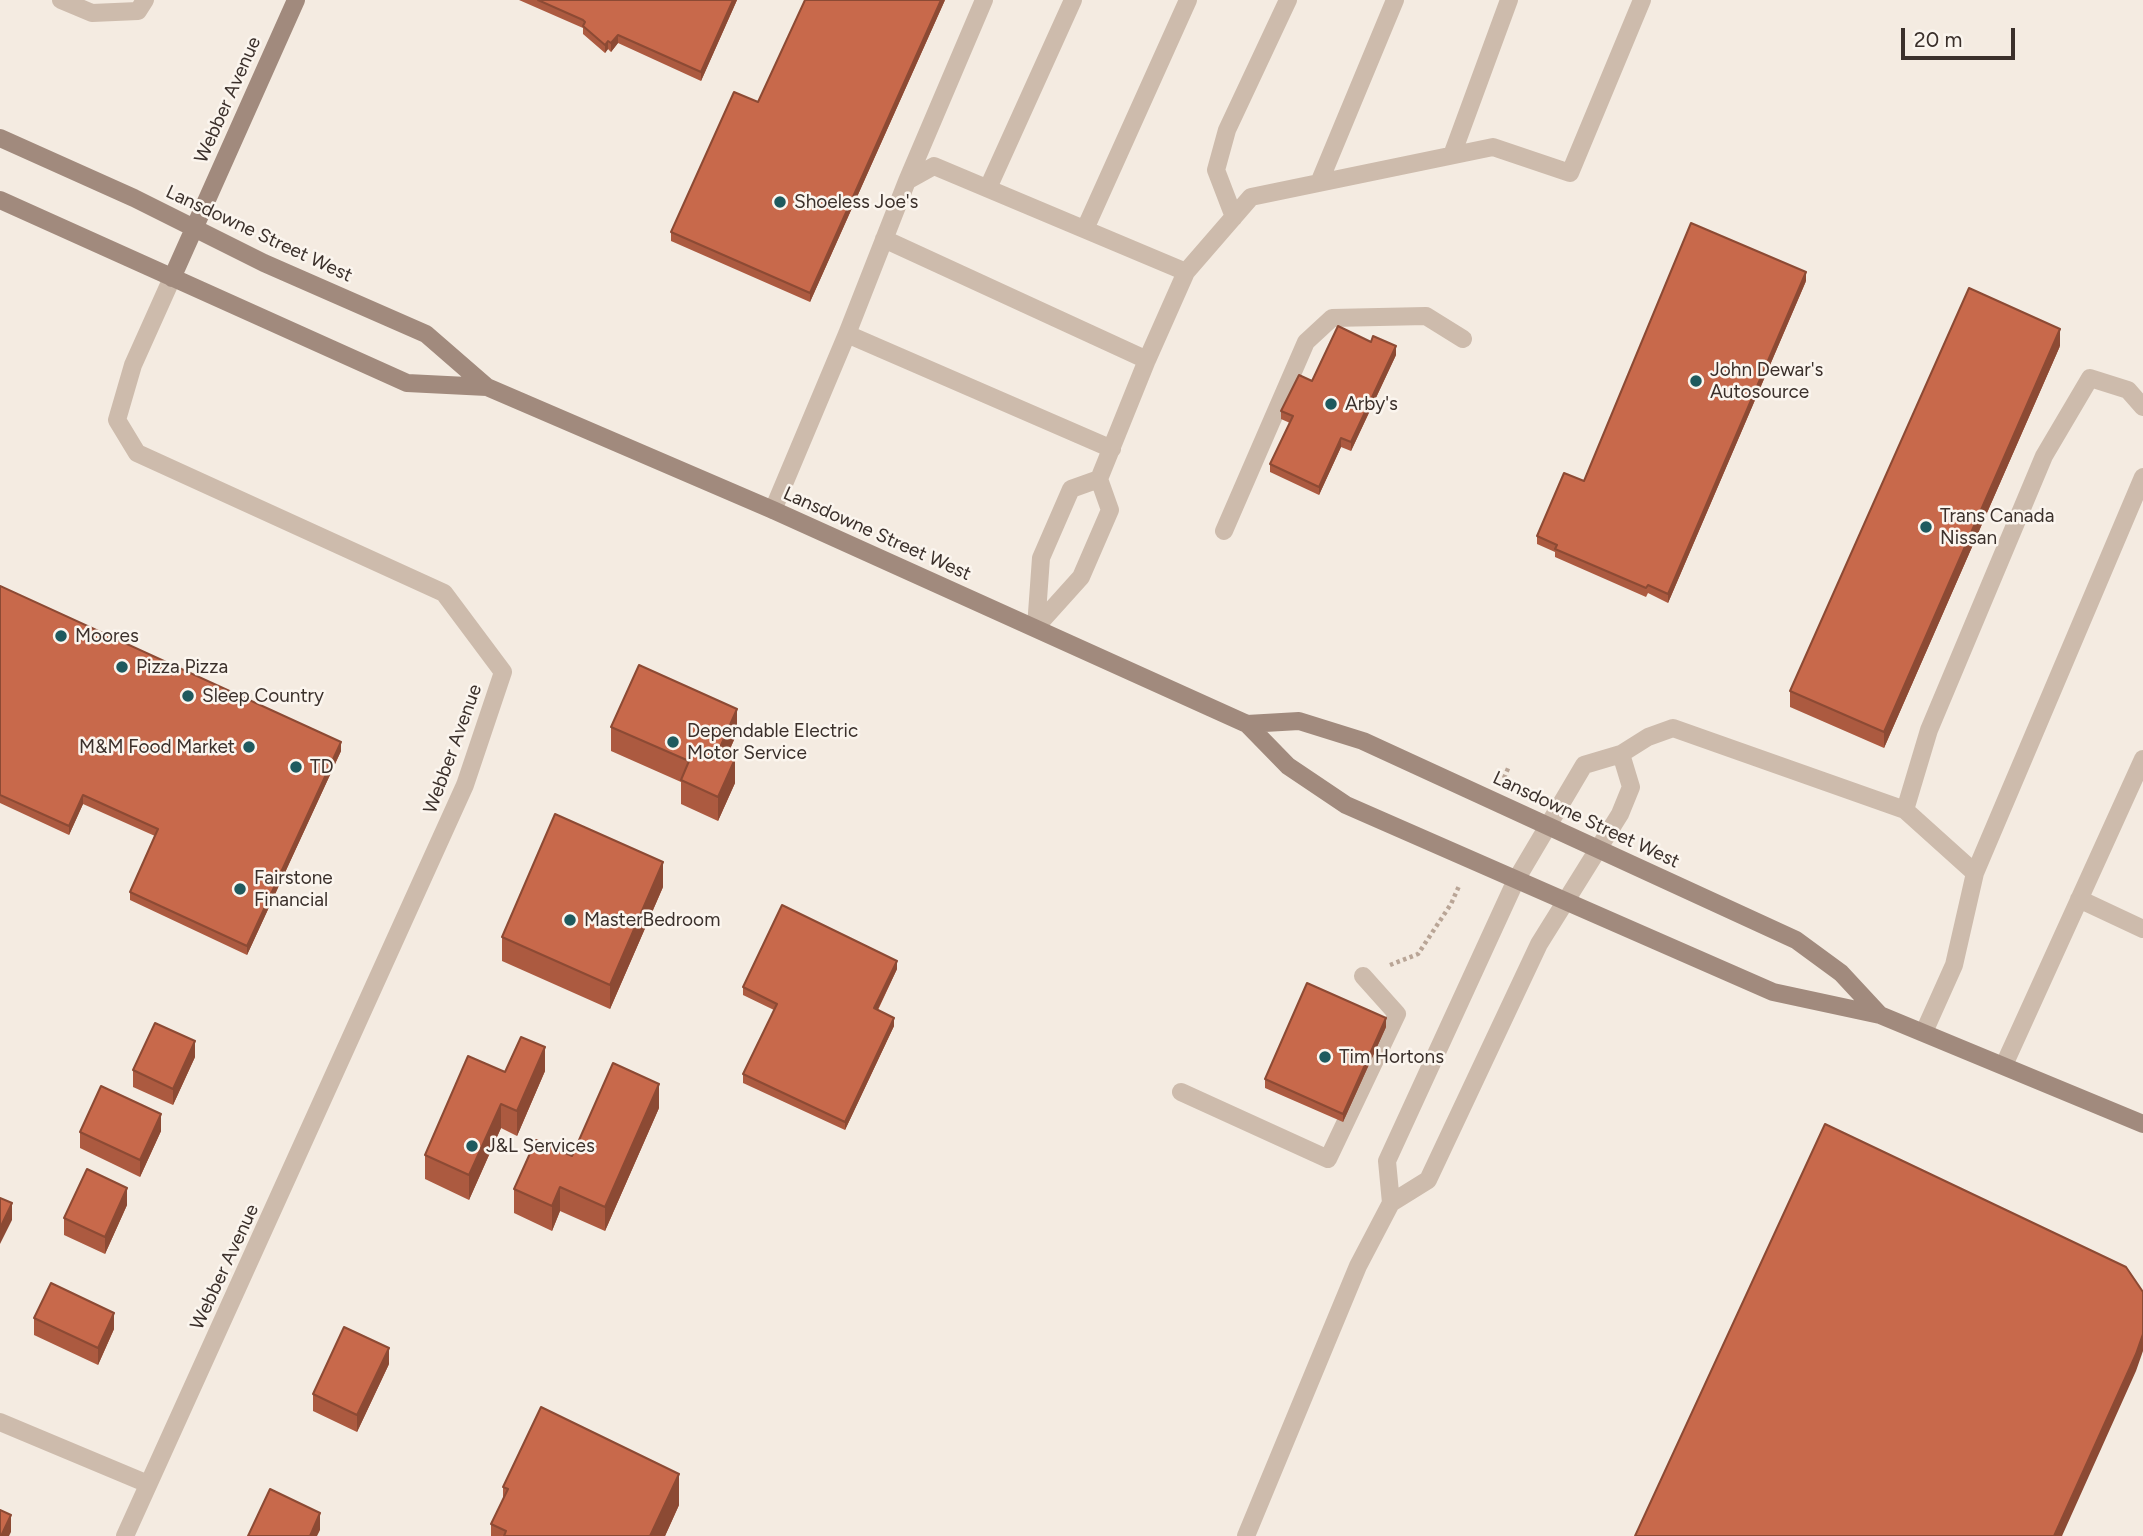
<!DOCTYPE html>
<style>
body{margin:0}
#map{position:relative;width:2143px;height:1536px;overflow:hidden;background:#f4ebe1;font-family:Figtree,sans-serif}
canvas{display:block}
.scale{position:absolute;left:1901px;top:28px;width:114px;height:32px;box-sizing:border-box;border:4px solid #3b302b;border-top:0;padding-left:9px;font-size:21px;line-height:24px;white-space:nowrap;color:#3b302b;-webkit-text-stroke:5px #fbf5ee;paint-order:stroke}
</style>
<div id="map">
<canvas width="2143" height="1536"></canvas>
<div class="scale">20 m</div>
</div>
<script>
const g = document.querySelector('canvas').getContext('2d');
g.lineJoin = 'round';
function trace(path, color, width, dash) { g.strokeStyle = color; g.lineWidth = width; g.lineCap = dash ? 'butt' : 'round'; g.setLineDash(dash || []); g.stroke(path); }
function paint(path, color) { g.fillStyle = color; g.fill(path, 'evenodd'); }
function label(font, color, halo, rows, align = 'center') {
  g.font = font + ' Figtree,sans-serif'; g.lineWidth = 5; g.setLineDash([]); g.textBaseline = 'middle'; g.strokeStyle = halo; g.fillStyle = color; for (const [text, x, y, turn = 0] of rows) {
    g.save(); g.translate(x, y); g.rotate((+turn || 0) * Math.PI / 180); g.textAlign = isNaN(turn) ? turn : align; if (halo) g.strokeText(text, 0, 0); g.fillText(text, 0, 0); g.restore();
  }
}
trace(new Path2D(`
 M 1504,778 L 1509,766
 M 1390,965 L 1418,954 L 1451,904 L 1459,886`), '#b9a596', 4.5, [3.5, 3.5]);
trace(new Path2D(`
 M 61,0 L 92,13 L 138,11 L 145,0
 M 1452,155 L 1509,0
 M 907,181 L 984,0
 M 1319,183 L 1395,0
 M 988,188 L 1073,0
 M 1234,217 L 1216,170 L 1227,130 L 1288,0
 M 1085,229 L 1188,0
 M 884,239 L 1147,360
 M 847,334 L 1112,449
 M 773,510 L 847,334 L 907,181 L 934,166 L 1186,272
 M 1224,531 L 1306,342 L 1332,318 L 1426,316 L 1463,339
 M 1036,627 L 1081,577 L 1110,510 L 1099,479 L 1147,360 L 1186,272 L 1251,197 L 1493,147 L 1570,173 L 1642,0
 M 1036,627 L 1041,558 L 1071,489 L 1099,479
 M 1975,873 L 1905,810 L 1929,730 L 2044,456 L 2090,378 L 2128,390 L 2143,407
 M 2079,899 L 2143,929
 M 1924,1032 L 1954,965 L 1975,873 L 2143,477
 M 2004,1065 L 2143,759
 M 1181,1092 L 1328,1159 L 1397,1014 L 1363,976
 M 1391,1203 L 1387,1161 L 1516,880 L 1584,765 L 1621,754 L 1648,737 L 1673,728 L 1905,810
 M 1246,1536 L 1358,1266 L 1391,1203 L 1428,1180 L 1539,944 L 1620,814 L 1631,787 L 1621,754`), '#cdbbac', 18);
trace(new Path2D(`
 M 0,1422 L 148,1484
 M 125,1536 L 465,785 L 503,672 L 444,593 L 137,453 L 117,420 L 133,365 L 172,278`), '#cdbbac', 18);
trace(new Path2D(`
 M 0,138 L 134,198 L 264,263 L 426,334 L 487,387 L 773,510 L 1247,724 L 1288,766 L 1346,805 L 1773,992 L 1880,1015 L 2143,1124
 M 0,200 L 407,383 L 487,387
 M 172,278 L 296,0
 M 1247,724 L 1299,721 L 1363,741 L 1796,940 L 1841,973 L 1880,1015`), '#a18a7d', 18);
paint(new Path2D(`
 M 519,0 L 737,0 L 701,81 L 618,43 L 611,52 L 608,49 L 605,53 L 583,34 L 583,28 Z
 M 945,0 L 810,302 L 671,241 L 671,232 L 758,102 Z
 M 1806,281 L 1668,603 L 1648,593 L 1646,597 L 1555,557 L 1555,552 L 1537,544 L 1537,536 L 1584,481 Z
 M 2060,346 L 1884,748 L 1790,707 L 1790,691 Z
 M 1396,355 L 1351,451 L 1341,447 L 1319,495 L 1270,472 L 1270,464 L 1290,423 L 1281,419 L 1281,411 L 1312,381 Z
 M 0,586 L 341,751 L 247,955 L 130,900 L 130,892 L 155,836 L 83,804 L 69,835 L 0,803 Z
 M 611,727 L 737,733 L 727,756 L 735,783 L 718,821 L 681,804 L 681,782 L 611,751 Z
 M 663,887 L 610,1009 L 502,961 L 502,937 Z
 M 897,969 L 878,1010 L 894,1026 L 845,1130 L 743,1083 L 743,1074 L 774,1010 L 743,995 L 743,987 Z
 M 1386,1027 L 1343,1122 L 1265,1088 L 1265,1079 Z
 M 195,1057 L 173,1105 L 133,1087 L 133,1070 Z
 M 545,1071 L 517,1136 L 501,1128 L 469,1200 L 425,1179 L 425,1155 L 505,1072 Z
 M 659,1108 L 605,1231 L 560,1211 L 552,1231 L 514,1213 L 514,1189 Z
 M 161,1131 L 140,1177 L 80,1148 L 80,1132 Z
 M 127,1205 L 105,1254 L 64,1235 L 64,1218 Z
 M 34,1318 L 114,1329 L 98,1365 L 34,1335 Z
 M 389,1364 L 357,1432 L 313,1411 L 313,1394 Z
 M 503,1487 L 679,1505 L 665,1536 L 491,1536 L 491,1524 L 503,1499 Z`), '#ac5a40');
paint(new Path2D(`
 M 733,0 L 737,0 L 701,81 L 701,72 Z
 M 941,0 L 945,0 L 810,302 L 810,293 Z
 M 618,35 L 618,43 L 611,52 L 611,43 Z
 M 608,41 L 608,49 L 605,53 L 605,45 Z
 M 1806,272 L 1806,281 L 1668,603 L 1668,594 Z
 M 2060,329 L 2060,346 L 1884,748 L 1884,732 Z
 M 1396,346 L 1396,355 L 1351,451 L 1351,442 Z
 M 1341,438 L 1341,447 L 1319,495 L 1319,487 Z
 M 737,709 L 737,733 L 718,776 L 718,752 Z
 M 341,742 L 341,751 L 247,955 L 247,946 Z
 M 735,759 L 735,783 L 718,821 L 718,797 Z
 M 83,795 L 83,804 L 69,835 L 69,826 Z
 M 663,862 L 663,887 L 610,1009 L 610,985 Z
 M 897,961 L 897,969 L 874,1017 L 874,1008 Z
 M 894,1018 L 894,1026 L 845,1130 L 845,1122 Z
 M 1386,1018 L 1386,1027 L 1343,1122 L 1343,1114 Z
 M 195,1041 L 195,1057 L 173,1105 L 173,1089 Z
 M 545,1047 L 545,1071 L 517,1136 L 517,1111 Z
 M 659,1084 L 659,1108 L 605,1231 L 605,1207 Z
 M 501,1104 L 501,1128 L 469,1200 L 469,1175 Z
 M 161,1114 L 161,1131 L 140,1177 L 140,1160 Z
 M 560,1187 L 560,1211 L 552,1231 L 552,1206 Z
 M 127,1188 L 127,1205 L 105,1254 L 105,1237 Z
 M 12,1203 L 12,1220 L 0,1244 L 0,1228 Z
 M 114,1313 L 114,1329 L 98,1365 L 98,1348 Z
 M 2143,1334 L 2143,1351 L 2136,1371 L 2062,1536 L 2054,1536 Z
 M 389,1348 L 389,1364 L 357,1432 L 357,1415 Z
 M 679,1474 L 679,1505 L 665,1536 L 650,1536 Z
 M 320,1513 L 320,1530 L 317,1536 L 310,1536 Z
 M 11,1515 L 11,1532 L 9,1536 L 1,1536 Z`), '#8c4a34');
const building = new Path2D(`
 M 538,0 L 733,0 L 701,72 L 618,35 L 611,43 L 608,41 L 605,45 L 583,26 L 585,22 L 583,20 Z
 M 805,0 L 941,0 L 810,293 L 671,232 L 734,92 L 758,102 Z
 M 1691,223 L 1806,272 L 1668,594 L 1648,585 L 1646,588 L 1555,549 L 1557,545 L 1537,536 L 1564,473 L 1584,481 Z
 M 1969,288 L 2060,329 L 1884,732 L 1790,691 Z
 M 1338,326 L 1371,342 L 1373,336 L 1396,346 L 1351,442 L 1341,438 L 1319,487 L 1270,464 L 1293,416 L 1281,411 L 1299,375 L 1312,381 Z
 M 0,586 L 341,742 L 247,946 L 130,892 L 158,829 L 83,795 L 69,826 L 0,795 Z
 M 639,665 L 737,709 L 718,752 L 735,759 L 718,797 L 681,780 L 689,761 L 611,727 Z
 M 555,814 L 663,862 L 610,985 L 502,937 Z
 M 782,905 L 897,961 L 874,1008 L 894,1018 L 845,1122 L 743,1074 L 777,1004 L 743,987 Z
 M 1307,983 L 1386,1018 L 1343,1114 L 1265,1079 Z
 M 155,1023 L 195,1041 L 173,1089 L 133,1070 Z
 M 521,1037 L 545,1047 L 517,1111 L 501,1104 L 469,1175 L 425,1155 L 468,1056 L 505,1072 Z
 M 613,1063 L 659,1084 L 605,1207 L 560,1187 L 552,1206 L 514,1189 L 536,1140 L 572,1156 Z
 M 101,1086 L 161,1114 L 140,1160 L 80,1132 Z
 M 1825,1124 L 2126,1267 L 2143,1292 L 2143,1334 L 2136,1354 L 2054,1536 L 1635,1536 Z
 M 87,1169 L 127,1188 L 105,1237 L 64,1218 Z
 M 0,1198 L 12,1203 L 0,1228 Z
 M 51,1283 L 114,1313 L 98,1348 L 34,1318 Z
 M 344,1327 L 389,1348 L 357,1415 L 313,1394 Z
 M 541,1407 L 679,1474 L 650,1536 L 504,1536 L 506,1531 L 491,1524 L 508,1489 L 503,1487 Z
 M 270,1489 L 320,1513 L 310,1536 L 248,1536 Z
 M 0,1510 L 11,1515 L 1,1536 L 0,1536 Z`);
paint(building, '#c8694b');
trace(building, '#8c4a34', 2);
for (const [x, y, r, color] of [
 [780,202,7,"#1f5a5e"],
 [1696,381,7,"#1f5a5e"],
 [1331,404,7,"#1f5a5e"],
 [1926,527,7,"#1f5a5e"],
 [61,636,7,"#1f5a5e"],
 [122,667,7,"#1f5a5e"],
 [188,696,7,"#1f5a5e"],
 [673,742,7,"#1f5a5e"],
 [249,747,7,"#1f5a5e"],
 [296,767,7,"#1f5a5e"],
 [240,889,7,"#1f5a5e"],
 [570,920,7,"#1f5a5e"],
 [1325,1057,7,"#1f5a5e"],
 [472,1146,7,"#1f5a5e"]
]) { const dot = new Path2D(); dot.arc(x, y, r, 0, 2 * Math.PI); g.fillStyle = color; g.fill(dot); trace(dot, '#fbf5ee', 2.5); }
label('19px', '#3b302b', '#fbf5ee', [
 ["Webber Avenue",228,100,-66],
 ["Lansdowne Street West",259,234,25],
 ["Lansdowne Street West",877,534,24],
 ["Webber Avenue",453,749,-70],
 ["Lansdowne Street West",1586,820,25],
 ["Webber Avenue",225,1267,-65]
]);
label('19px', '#3b302b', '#fbf5ee', [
 ["Shoeless Joe's",794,202],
 ["John Dewar's",1710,370],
 ["Autosource",1710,392],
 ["Arby's",1345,404],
 ["Trans Canada",1940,516],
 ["Nissan",1940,538],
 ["Moores",75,636],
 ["Pizza Pizza",136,667],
 ["Sleep Country",202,696],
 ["Dependable Electric",687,731],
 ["Motor Service",687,753],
 ["M&M Food Market",235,747,"right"],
 ["TD",310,767],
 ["Fairstone",254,878],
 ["Financial",254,900],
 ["MasterBedroom",584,920],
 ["Tim Hortons",1339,1057],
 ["J&L Services",486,1146]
], 'left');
</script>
